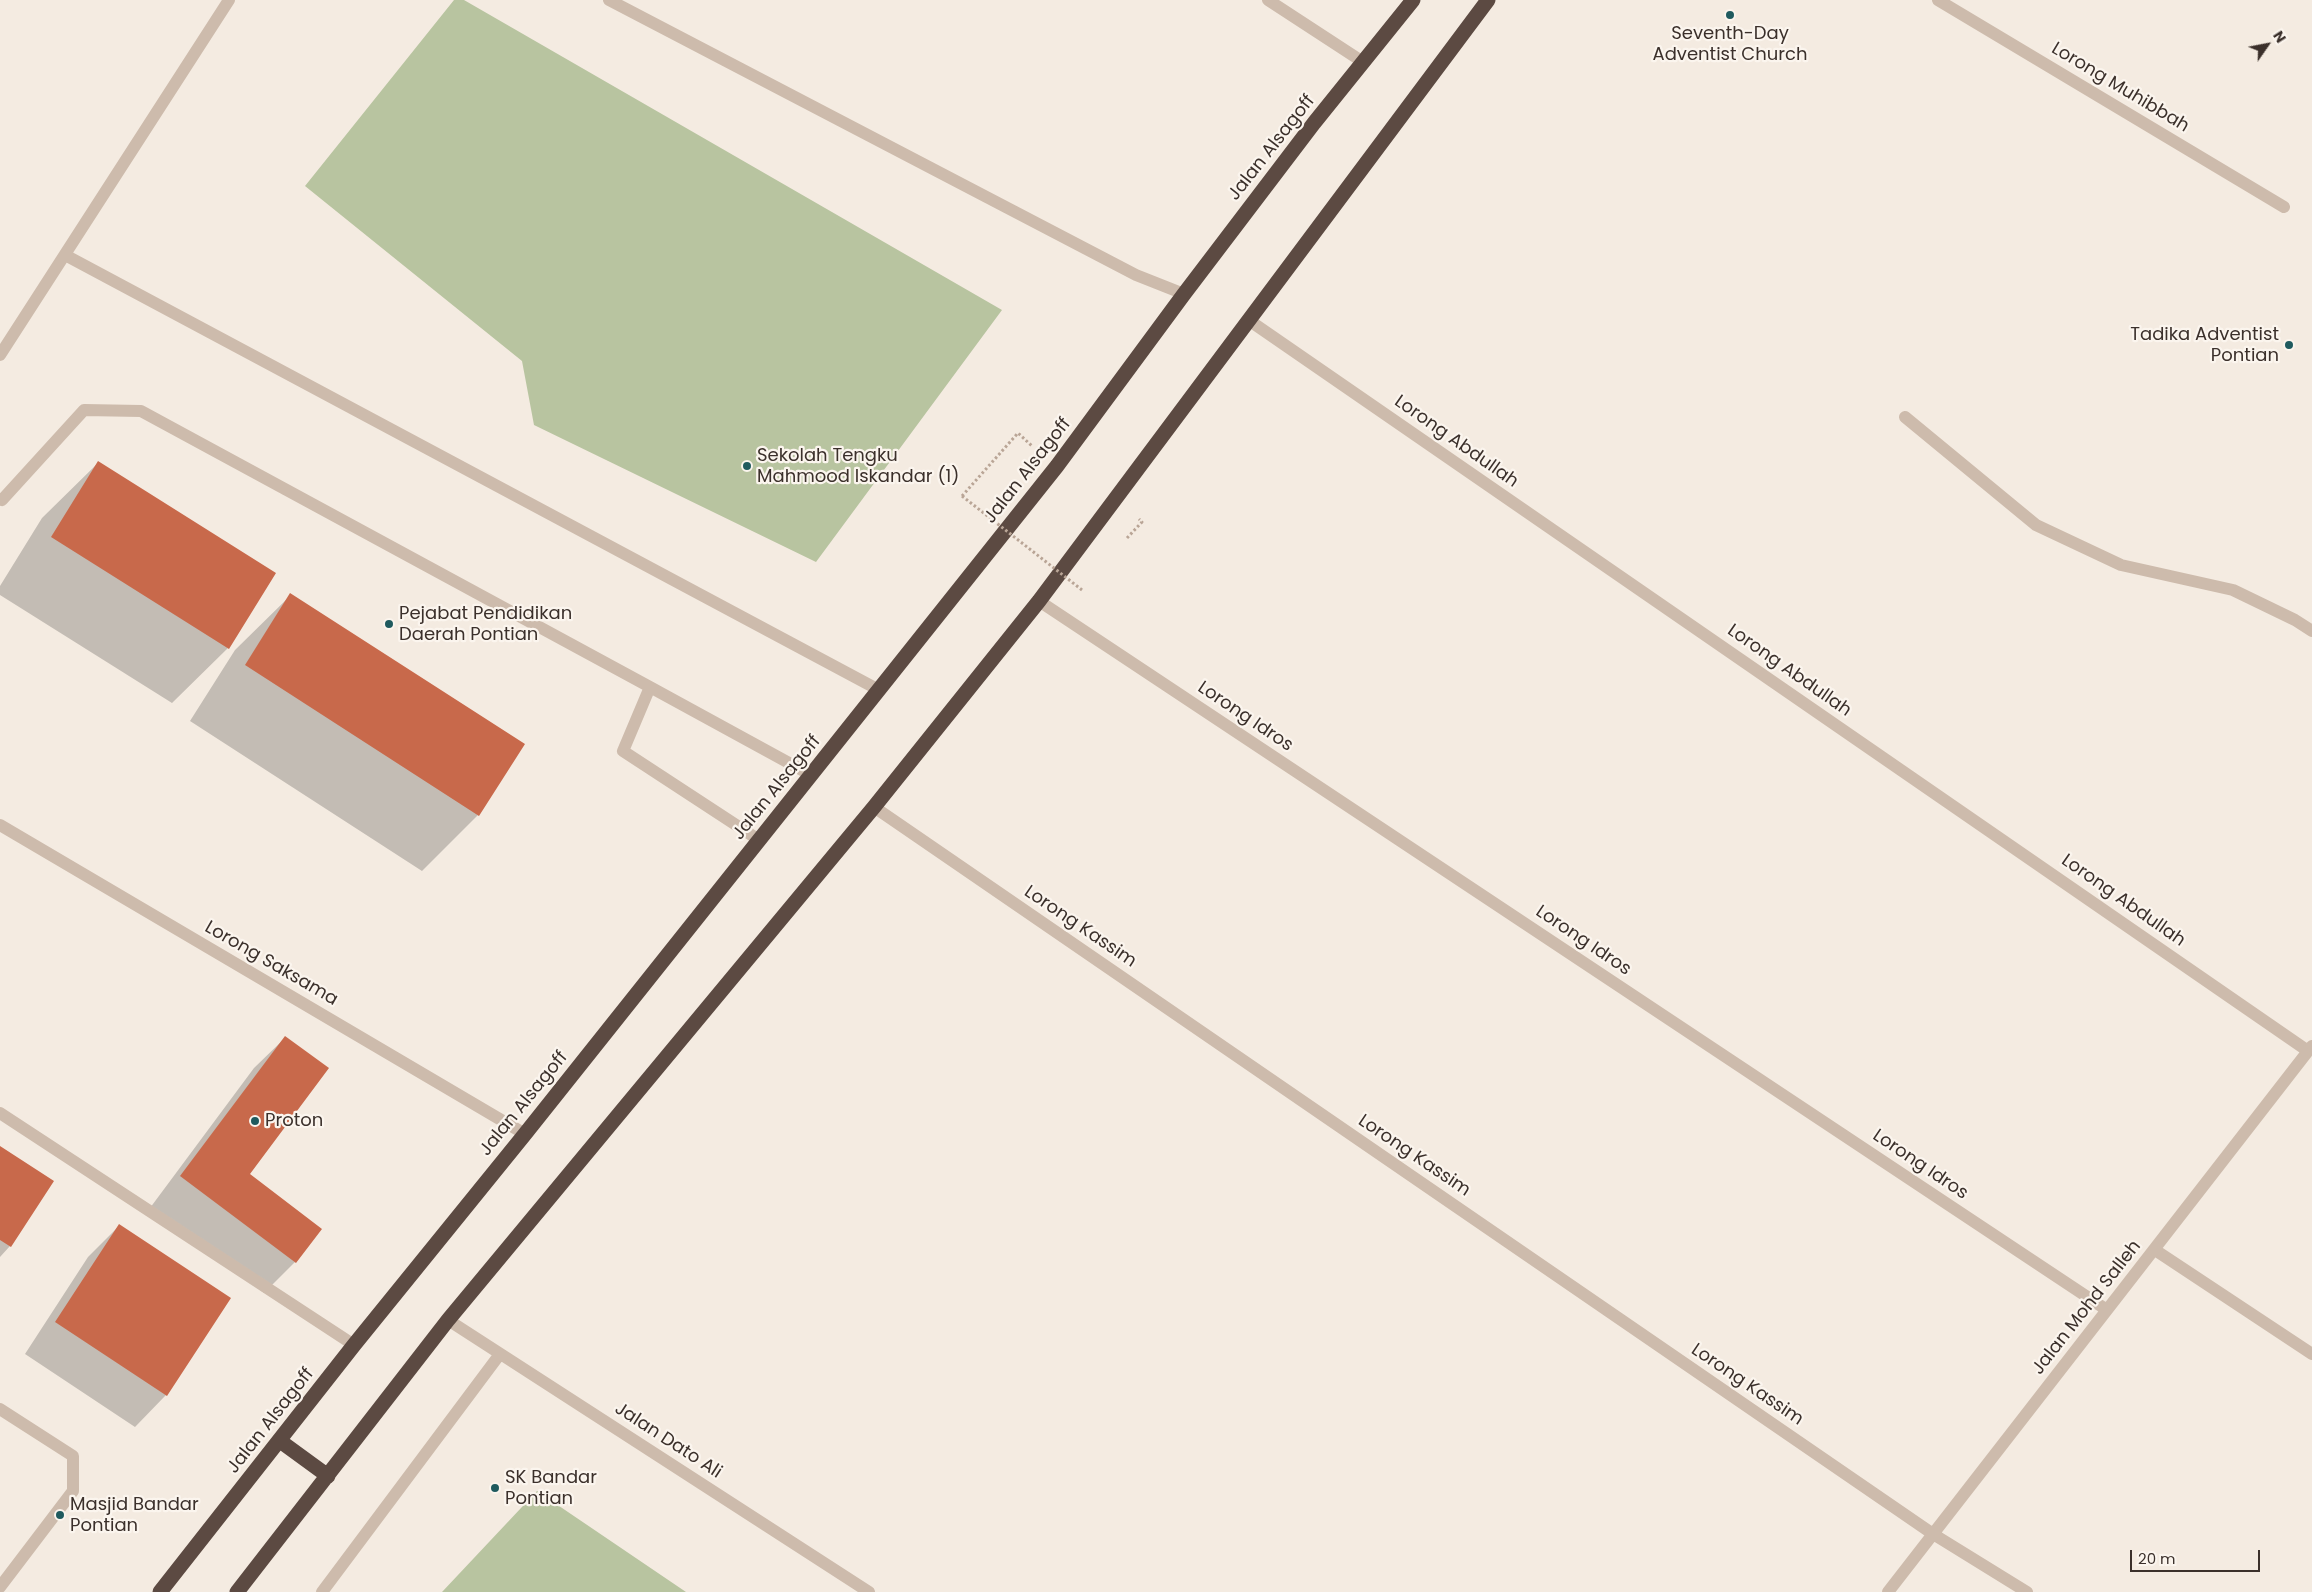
<!DOCTYPE html>
<style>
body{margin:0}
#map{position:relative;width:2312px;height:1592px;overflow:hidden;background:#f4ebe1;font-family:Poppins,sans-serif}
canvas{display:block}
.north{position:absolute;left:2242px;top:20px;width:50px;height:50px;-webkit-text-stroke:4px #fbf5ee;paint-order:stroke;rotate:57deg;font-size:14px;font-weight:700;line-height:20px;text-align:center;color:#3b302b}
.north::after{content:'';display:block;margin:auto;width:18px;height:22px;background:#3b302b;clip-path:polygon(50% 0,100% 100%,50% 72%,0 100%)}
.scale{position:absolute;left:2130px;top:1550px;width:130px;height:22px;box-sizing:border-box;border:2px solid #3b302b;border-top:0;padding-left:6px;font-size:15px;line-height:18px;white-space:nowrap;color:#3b302b;-webkit-text-stroke:4px #fbf5ee;paint-order:stroke}
</style>
<div id="map">
<canvas width="2312" height="1592"></canvas>
<div class="north">N</div>
<div class="scale">20 m</div>
</div>
<script>
const g = document.querySelector('canvas').getContext('2d');
g.lineJoin = 'round';
function paint(path, color) { g.fillStyle = color; g.fill(path, 'evenodd'); }
function trace(path, color, width, dash) { g.strokeStyle = color; g.lineWidth = width; g.lineCap = dash ? 'butt' : 'round'; g.setLineDash(dash || []); g.stroke(path); }
function label(font, color, halo, rows, align = 'center') {
  g.font = font + ' Poppins,sans-serif'; g.lineWidth = 4.5; g.setLineDash([]); g.textBaseline = 'middle'; g.strokeStyle = halo; g.fillStyle = color; for (const [text, x, y, turn = 0] of rows) {
    g.save(); g.translate(x, y); g.rotate((+turn || 0) * Math.PI / 180); g.textAlign = isNaN(turn) ? turn : align; if (halo) g.strokeText(text, 0, 0); g.fillText(text, 0, 0); g.restore();
  }
}
paint(new Path2D(`
 M 454,0 L 464,0 L 1002,310 L 816,562 L 534,425 L 522,361 L 305,186 Z
 M 537,1491 L 686,1592 L 442,1592 Z`), '#b8c4a0');
paint(new Path2D(`
 M 98,463 L 228,648 L 172,703 L 0,595 L 0,586 L 42,518 Z
 M 291,595 L 478,815 L 422,871 L 190,721 L 235,650 Z
 M 286,1037 L 248,1175 L 295,1262 L 264,1293 L 150,1208 L 254,1068 Z
 M 0,1147 L 10,1246 L 0,1257 Z
 M 119,1226 L 166,1395 L 135,1427 L 25,1354 L 88,1257 Z`), '#0003');
paint(new Path2D(`
 M 98,461 L 276,573 L 229,649 L 51,537 Z
 M 290,593 L 525,744 L 479,816 L 245,665 Z
 M 285,1036 L 329,1068 L 250,1174 L 322,1229 L 296,1263 L 180,1176 Z
 M 0,1146 L 54,1181 L 11,1247 L 0,1240 Z
 M 119,1224 L 231,1298 L 167,1396 L 55,1322 Z`), '#c8694b');
trace(new Path2D(`
 M 962,496 L 1018,433 L 1033,447
 M 1127,538 L 1142,522 L 1139,519`), '#b9a596', 3, [2.5, 2.5]);
trace(new Path2D(`
 M 609,0 L 1136,275 L 1184,294
 M 1268,0 L 1363,62
 M 1938,0 L 2284,207
 M 65,255 L 879,690
 M 1250,321 L 2308,1051
 M 0,355 L 229,0
 M 1905,417 L 2036,525 L 2121,565 L 2233,590 L 2295,620 L 2312,631
 M 0,499 L 2,500 L 84,410 L 141,411 L 650,687
 M 1039,601 L 2107,1310
 M 874,807 L 1933,1534 L 2027,1592
 M 0,825 L 525,1134
 M 759,840 L 623,751 L 650,687 L 811,775
 M 0,1113 L 354,1345
 M 2155,1250 L 2312,1354
 M 448,1320 L 869,1592
 M 0,1409 L 73,1456 L 73,1491 L 0,1587
 M 322,1592 L 500,1354
 M 1888,1592 L 2312,1046`), '#cdbbac', 12);
trace(new Path2D(`
 M 280,1441 L 328,1476
 M 160,1592 L 354,1345 L 525,1134 L 1057,466 L 1184,294 L 1314,123 L 1413,0
 M 237,1592 L 448,1320 L 874,807 L 1039,601 L 1488,0`), '#5c4a42', 15);
trace(new Path2D(`
 M 962,496 L 1082,590`), '#b9a596', 3, [2.5, 2.5]);
for (const [x, y, r, color] of [
 [1730,15,5,"#1f5a5e"],
 [2289,345,5,"#1f5a5e"],
 [747,466,5,"#1f5a5e"],
 [389,624,5,"#1f5a5e"],
 [255,1121,5,"#1f5a5e"],
 [495,1488,5,"#1f5a5e"],
 [60,1515,5,"#1f5a5e"]
]) { const dot = new Path2D(); dot.arc(x, y, r, 0, 2 * Math.PI); g.fillStyle = color; g.fill(dot); trace(dot, '#fbf5ee', 2); }
label('18px', '#3b302b', '#fbf5ee', [
 ["Seventh-Day",1730,34,"center"],
 ["Adventist Church",1730,55,"center"],
 ["Tadika Adventist",2279,335,"right"],
 ["Pontian",2279,356,"right"],
 ["Sekolah Tengku",757,456],
 ["Mahmood Iskandar (1)",757,477],
 ["Pejabat Pendidikan",399,614],
 ["Daerah Pontian",399,635],
 ["Proton",265,1121],
 ["SK Bandar",505,1478],
 ["Pontian",505,1499],
 ["Masjid Bandar",70,1505],
 ["Pontian",70,1526]
], 'left');
label('18px', '#3b302b', '#fbf5ee', [
 ["Lorong Muhibbah",2120,88,31],
 ["Jalan Alsagoff",1272,148,-52],
 ["Lorong Abdullah",1456,442,35],
 ["Jalan Alsagoff",1028,471,-52],
 ["Lorong Abdullah",1789,671,35],
 ["Lorong Idros",1245,717,34],
 ["Jalan Alsagoff",777,788,-51],
 ["Lorong Abdullah",2123,901,35],
 ["Lorong Kassim",1080,927,34],
 ["Lorong Idros",1583,941,34],
 ["Lorong Saksama",271,964,30],
 ["Jalan Alsagoff",524,1104,-51],
 ["Lorong Kassim",1414,1156,34],
 ["Lorong Idros",1920,1165,34],
 ["Jalan Mohd Salleh",2087,1308,-52],
 ["Lorong Kassim",1747,1385,34],
 ["Jalan Alsagoff",271,1421,-52],
 ["Jalan Dato Ali",668,1441,33]
]);
</script>
